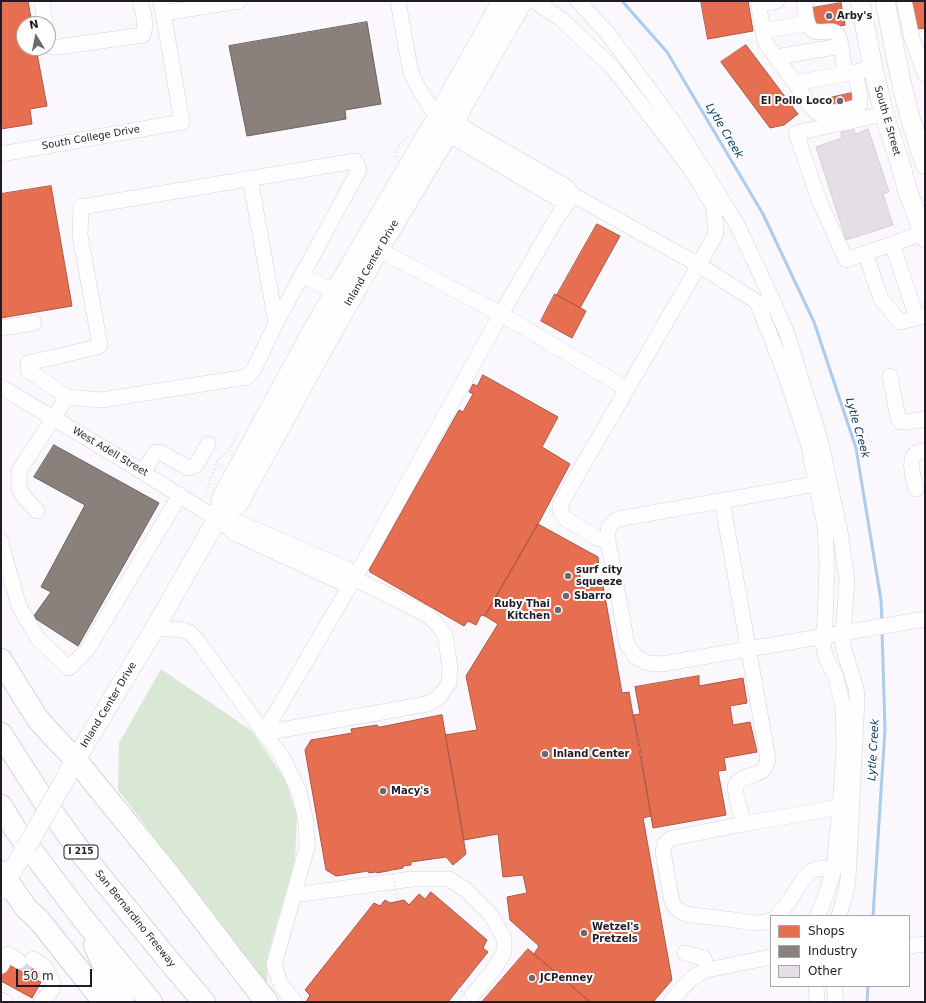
<!DOCTYPE html>
<style>
body{margin:0}
#map{position:relative;width:926px;height:1003px;overflow:hidden;background:#faf8fc;font-family:"DejaVu Sans",sans-serif}
canvas{display:block}
.frame{position:absolute;inset:0;border:2px solid #221b25;pointer-events:none}
.legend{position:absolute;left:770px;top:915px;width:140px;height:72px;box-sizing:border-box;background:#fff;border:1px solid #a7a4a8;margin:0;padding:5px 7px;list-style:none;font-size:12px;color:#221b25}
.legend li{display:flex;align-items:center;gap:8px;height:20px}
.legend b{width:20px;border:1px solid #a7a4a8}
.north{position:absolute;left:16px;top:16px;width:40px;height:40px;box-sizing:border-box;background:#fff;border:1px solid #a7a4a8;border-radius:50%;rotate:350deg;font-size:11px;font-weight:700;line-height:16px;text-align:center;color:#221b25}
.north::after{content:'';display:block;margin:auto;width:14px;height:18px;background:#6e6870;clip-path:polygon(50% 0,100% 100%,50% 72%,0 100%)}
.scale{position:absolute;left:16px;top:969px;width:76px;height:18px;box-sizing:border-box;border:2px solid #221b25;border-top:0;padding-left:5px;font-size:12px;line-height:14px;white-space:nowrap;color:#221b25;-webkit-text-stroke:3px #fff;paint-order:stroke}
</style>
<div id="map">
<canvas width="926" height="1003"></canvas>
<div class="frame"></div>
<ul class="legend">
<li><b style="height:11px;background:#e76f51"></b>Shops</li>
<li><b style="height:11px;background:#8a817c"></b>Industry</li>
<li><b style="height:11px;background:#e5dee4"></b>Other</li>
</ul>
<div class="north">N</div>
<div class="scale">50 m</div>
</div>
<script>
const g = document.querySelector('canvas').getContext('2d');
g.lineJoin = 'round';
function paint(path, color) { g.fillStyle = color; g.fill(path, 'evenodd'); }
function trace(path, color, width, dash) { g.strokeStyle = color; g.lineWidth = width; g.lineCap = dash ? 'butt' : 'round'; g.setLineDash(dash || []); g.stroke(path); }
function label(font, color, halo, rows, align = 'center') {
  g.font = font + ' "DejaVu Sans",sans-serif'; g.lineWidth = 4; g.setLineDash([]); g.textBaseline = 'middle'; g.strokeStyle = halo; g.fillStyle = color; for (const [text, x, y, turn = 0] of rows) {
    g.save(); g.translate(x, y); g.rotate((+turn || 0) * Math.PI / 180); g.textAlign = isNaN(turn) ? turn : align; if (halo) g.strokeText(text, 0, 0); g.fillText(text, 0, 0); g.restore();
  }
}
paint(new Path2D(`
 M 161,669 L 252,731 L 285,779 L 297,816 L 295,861 L 268,954 L 267,984 L 118,790 L 119,743 Z`), '#d8e8d4');
const shops = new Path2D(`
 M 1,1 L 28,1 L 32,24 L 24,24 L 24,48 L 36,48 L 47,106 L 30,109 L 32,124 L 1,129 Z
 M 701,1 L 748,1 L 753,31 L 708,39 Z
 M 919,1 L 925,1 L 925,28 L 917,29 L 912,2 Z
 M 841,3 L 845,25 L 827,29 L 816,28 L 812,8 Z
 M 746,45 L 798,114 L 784,125 L 770,128 L 721,62 Z
 M 852,93 L 854,103 L 827,108 L 825,99 Z
 M 51,186 L 72,306 L 1,318 L 1,194 Z
 M 597,224 L 620,236 L 580,308 L 557,295 Z
 M 555,294 L 586,311 L 572,338 L 541,321 Z
 M 483,375 L 558,417 L 542,447 L 570,464 L 538,524 L 485,616 L 481,615 L 476,625 L 468,621 L 464,626 L 370,572 L 369,570 L 459,410 L 463,412 L 473,394 L 469,392 L 473,384 L 477,386 Z
 M 538,524 L 598,557 L 599,566 L 579,570 L 582,588 L 603,585 L 622,693 L 629,692 L 633,715 L 639,742 L 651,816 L 643,818 L 672,980 L 653,1002 L 590,1002 L 534,954 L 539,946 L 510,920 L 507,897 L 527,893 L 523,875 L 503,877 L 498,834 L 464,840 L 454,782 L 445,735 L 477,730 L 466,676 L 498,624 L 485,616 Z
 M 699,676 L 699,686 L 743,678 L 747,703 L 730,706 L 733,725 L 750,722 L 757,752 L 724,758 L 726,770 L 718,771 L 726,815 L 653,828 L 633,715 L 640,714 L 635,687 Z
 M 442,715 L 466,854 L 453,865 L 446,857 L 411,862 L 411,865 L 403,866 L 403,868 L 377,873 L 376,872 L 369,873 L 368,871 L 336,876 L 326,870 L 305,750 L 311,740 L 352,733 L 351,729 L 377,725 L 379,727 Z
 M 431,892 L 487,940 L 483,948 L 488,952 L 448,1002 L 306,1002 L 310,995 L 305,990 L 374,903 L 380,906 L 385,900 L 390,903 L 404,900 L 409,905 L 419,894 L 425,899 Z
 M 528,949 L 534,954 L 590,1002 L 482,1002 Z
 M 21,957 L 42,968 L 35,979 L 41,982 L 32,998 L 3,982 L 1,982 L 1,975 L 7,964 L 15,968 Z`);
paint(shops, '#e76f51');
trace(shops, '#ac5644', 1);
const industry = new Path2D(`
 M 367,22 L 381,104 L 345,110 L 346,119 L 247,136 L 229,46 Z
 M 54,445 L 159,503 L 78,646 L 33,617 L 51,592 L 41,587 L 85,505 L 34,477 Z`);
paint(industry, '#8a817c');
trace(industry, '#6b6262', 1);
trace(new Path2D(`
 M 622,1 L 667,52 L 763,214 L 814,322 L 856,448 L 881,600 L 882,622
 M 873,916 L 885,729 L 882,631
 M 867,1002 L 868,986`), '#accbee', 3);
const building = new Path2D(`
 M 868,129 L 889,192 L 883,194 L 893,225 L 846,240 L 816,147 L 842,138 L 841,132 L 854,130 L 855,134 Z`);
paint(building, '#e5dee4');
trace(building, '#d5cfd4', 1);
trace(new Path2D(`
 M 19,961 L 40,972`), '#dad7dc', 15, [15, 8]);
const minor = new Path2D(`
 M 42,1 L 45,24
 M 398,1 L 409,63 L 412,75 L 419,89 L 448,134 L 560,200 L 573,195
 M 534,1 L 560,18 L 613,68 L 691,169 L 714,208 L 716,233 L 699,265 L 757,302 L 774,345 L 786,376 L 796,406 L 808,443 L 825,527 L 827,565 L 825,621 L 823,636 L 824,650 L 826,658 L 836,677 L 843,707 L 844,750 L 841,795 L 834,869 L 827,892 L 818,916
 M 578,1 L 609,35 L 677,127 L 736,223 L 761,275 L 786,331 L 820,439 L 840,531 L 847,580 L 843,633 L 843,647 L 856,688 L 857,700 L 848,880 L 846,891 L 839,916
 M 758,1 L 765,42 L 795,83 L 855,72 L 873,68
 M 804,1 C 805,8 806,24 811,29 C 818,36 832,27 837,34 C 840,37 840,43 841,46
 M 904,1 L 912,39 L 925,74
 M 759,4 L 777,1
 M 164,13 L 239,1
 M 763,31 L 802,24
 M 48,42 L 48,44 L 52,47 L 58,47 L 143,35 C 147,25 143,11 140,1
 M 776,57 L 841,46 L 845,74
 M 795,83 L 810,106 L 816,112 L 821,114 L 842,111 L 857,107 L 860,104 L 860,95 L 855,72
 M 884,114 L 796,133 L 819,200 L 846,260 L 923,233
 M 445,119 L 456,121 L 466,129 L 567,187 L 573,195 L 699,265 L 561,503 L 560,511 L 566,519 L 597,538 L 608,541
 M 1,154 L 182,122 L 161,1
 M 250,178 L 276,323
 M 573,195 L 556,219 L 501,314 L 627,389
 M 892,244 L 917,318
 M 865,253 L 881,299 L 900,322 L 925,316
 M 302,275 L 345,297
 M 1,328 L 34,323
 M 890,376 L 898,418 L 901,422 L 906,422 L 925,419
 M 1,387 L 112,453 L 217,519 L 236,534 L 340,582 L 355,579
 M 143,472 L 155,453 L 157,452 L 162,453 L 188,468 L 194,466 L 197,464 L 208,444
 M 816,484 L 618,519 C 607,526 608,528 608,541 L 627,644 L 635,656 L 647,663 L 661,664 L 925,619
 M 916,489 C 914,479 906,458 918,452 C 920,451 923,451 925,451
 M 722,501 L 768,759 C 767,763 766,767 763,770 C 756,777 737,775 735,788 C 735,790 736,792 736,794 C 738,804 741,814 744,824 L 672,838 C 665,842 664,845 663,852 L 672,902 L 677,909 L 686,914 L 742,921 L 753,923 L 766,922 L 771,920
 M 37,511 L 24,497 L 19,488 L 19,471 L 67,397 L 101,400 L 247,377 L 254,369 L 276,323 L 359,170 L 355,161 L 81,207 L 80,235 L 100,345 L 98,347 L 28,363 L 28,370 L 67,397
 M 217,519 L 240,523 L 347,569 L 355,579 L 380,591 L 429,616 L 437,624 L 445,635 L 450,667 L 449,683 L 439,697 L 427,704 L 264,733
 M 1,541 L 2,547 L 19,606 L 38,639 L 69,668 L 87,650 L 180,495
 M 155,628 L 184,630 L 190,633 L 197,640 L 264,733 L 283,758 L 300,794 L 306,822 L 307,847 L 274,965 L 281,985 L 295,1002
 M 264,733 L 369,553 L 501,314 L 379,250
 M 744,824 L 839,807
 M 294,895 L 412,879 L 449,879 L 466,890 L 491,915 L 504,938 L 504,952 L 495,968 L 467,1002
 M 777,916 C 780,912 784,908 787,904 C 794,895 802,877 812,871 C 818,868 827,868 834,869
 M 909,946 L 925,944
 M 685,953 L 704,958 L 707,970
 M 33,959 L 45,967 L 53,983 L 52,990 L 41,1002
 M 1,966 L 8,954 L 19,961
 M 816,986 L 817,1002
 M 834,986 L 836,1002
 M 1,1000 L 5,1002
 M 670,1002 C 682,989 690,976 707,970 L 771,957`);
const major = new Path2D(`
 M 860,1 L 873,68 L 884,114 L 901,166 L 907,189 L 925,238
 M 885,1 C 892,36 898,71 907,106 C 912,126 919,145 925,165
 M 217,519 L 239,503 L 323,349 L 379,250 L 456,121 L 460,111 L 523,1
 M 69,771 L 155,628 L 217,519 L 222,497 L 308,338 L 364,241 L 437,117 L 502,1
 M 1,890 L 26,848`);
const highway = new Path2D(`
 M 1,660 L 37,718 L 53,736 L 76,760 L 96,785 L 167,872 L 241,969 L 267,1002
 M 1,734 L 42,798 L 82,854 L 170,962 L 204,1002
 M 1,806 L 15,829 L 84,920 L 151,1002
 M 1,872 L 26,908 L 39,920 L 104,1002
 M 95,945 L 112,985 L 123,1002`);
trace(minor, '#d6d2d9', 16);
trace(major, '#d6d2d9', 20);
trace(highway, '#d6d2d9', 24);
trace(new Path2D(`
 M 396,157 C 397,146 399,143 408,137
 M 217,461 L 220,465 L 224,466
 M 206,492 L 217,461 L 229,450 L 240,430`), '#dddcdd', 2, [1, 3]);
trace(minor, '#fefeff', 15);
trace(major, '#fefeff', 19);
trace(highway, '#fefeff', 22);
const majorBridge = new Path2D(`
 M 26,848 L 66,777`);
trace(majorBridge, '#d6d2d9', 20, []);
trace(new Path2D(`
 M 392,870 L 398,900
 M 459,988 L 470,1002`), '#dddcdd', 2, [1, 3]);
trace(majorBridge, '#fefeff', 19);
for (const [x, y, r, color] of [
 [829,16,4,"#6e6870"],
 [840,101,4,"#6e6870"],
 [568,576,4,"#6e6870"],
 [566,596,4,"#6e6870"],
 [558,610,4,"#6e6870"],
 [545,754,4,"#6e6870"],
 [383,791,4,"#6e6870"],
 [584,933,4,"#6e6870"],
 [532,978,4,"#6e6870"]
]) { const dot = new Path2D(); dot.arc(x, y, r, 0, 2 * Math.PI); g.fillStyle = color; g.fill(dot); trace(dot, '#fff', 1.5); }
for (const [x, y, w] of [
 [81,852,34]
]) { const box = new Path2D(); box.roundRect(x - w / 2, y - 7, w, 14, 3); g.fillStyle = '#fff'; g.fill(box); trace(box, '#221b25', 1); }
label('bold 9px', '#221b25', null, [
 ["I 215",81,852]
]);
label('bold 10px', '#221b25', '#fff', [
 ["Arby's",837,16],
 ["El Pollo Loco",832,101,"right"],
 ["surf city",576,570],
 ["squeeze",576,582],
 ["Sbarro",574,596],
 ["Ruby Thai",550,604,"right"],
 ["Kitchen",550,616,"right"],
 ["Inland Center",553,754],
 ["Macy's",391,791],
 ["Wetzel's",592,927],
 ["Pretzels",592,939],
 ["JCPenney",540,978]
], 'left');
label('10px', '#221b25', '#fff', [
 ["South E Street",887,121,74],
 ["South College Drive",91,138,-10],
 ["Inland Center Drive",372,263,-60],
 ["West Adell Street",110,452,31],
 ["Inland Center Drive",109,705,-59],
 ["San Bernardino Freeway",135,919,51]
]);
label('italic 11px', '#053965', '#fff', [
 ["Lytle Creek",724,131,59],
 ["Lytle Creek",857,428,74],
 ["Lytle Creek",874,750,-87]
]);
</script>
